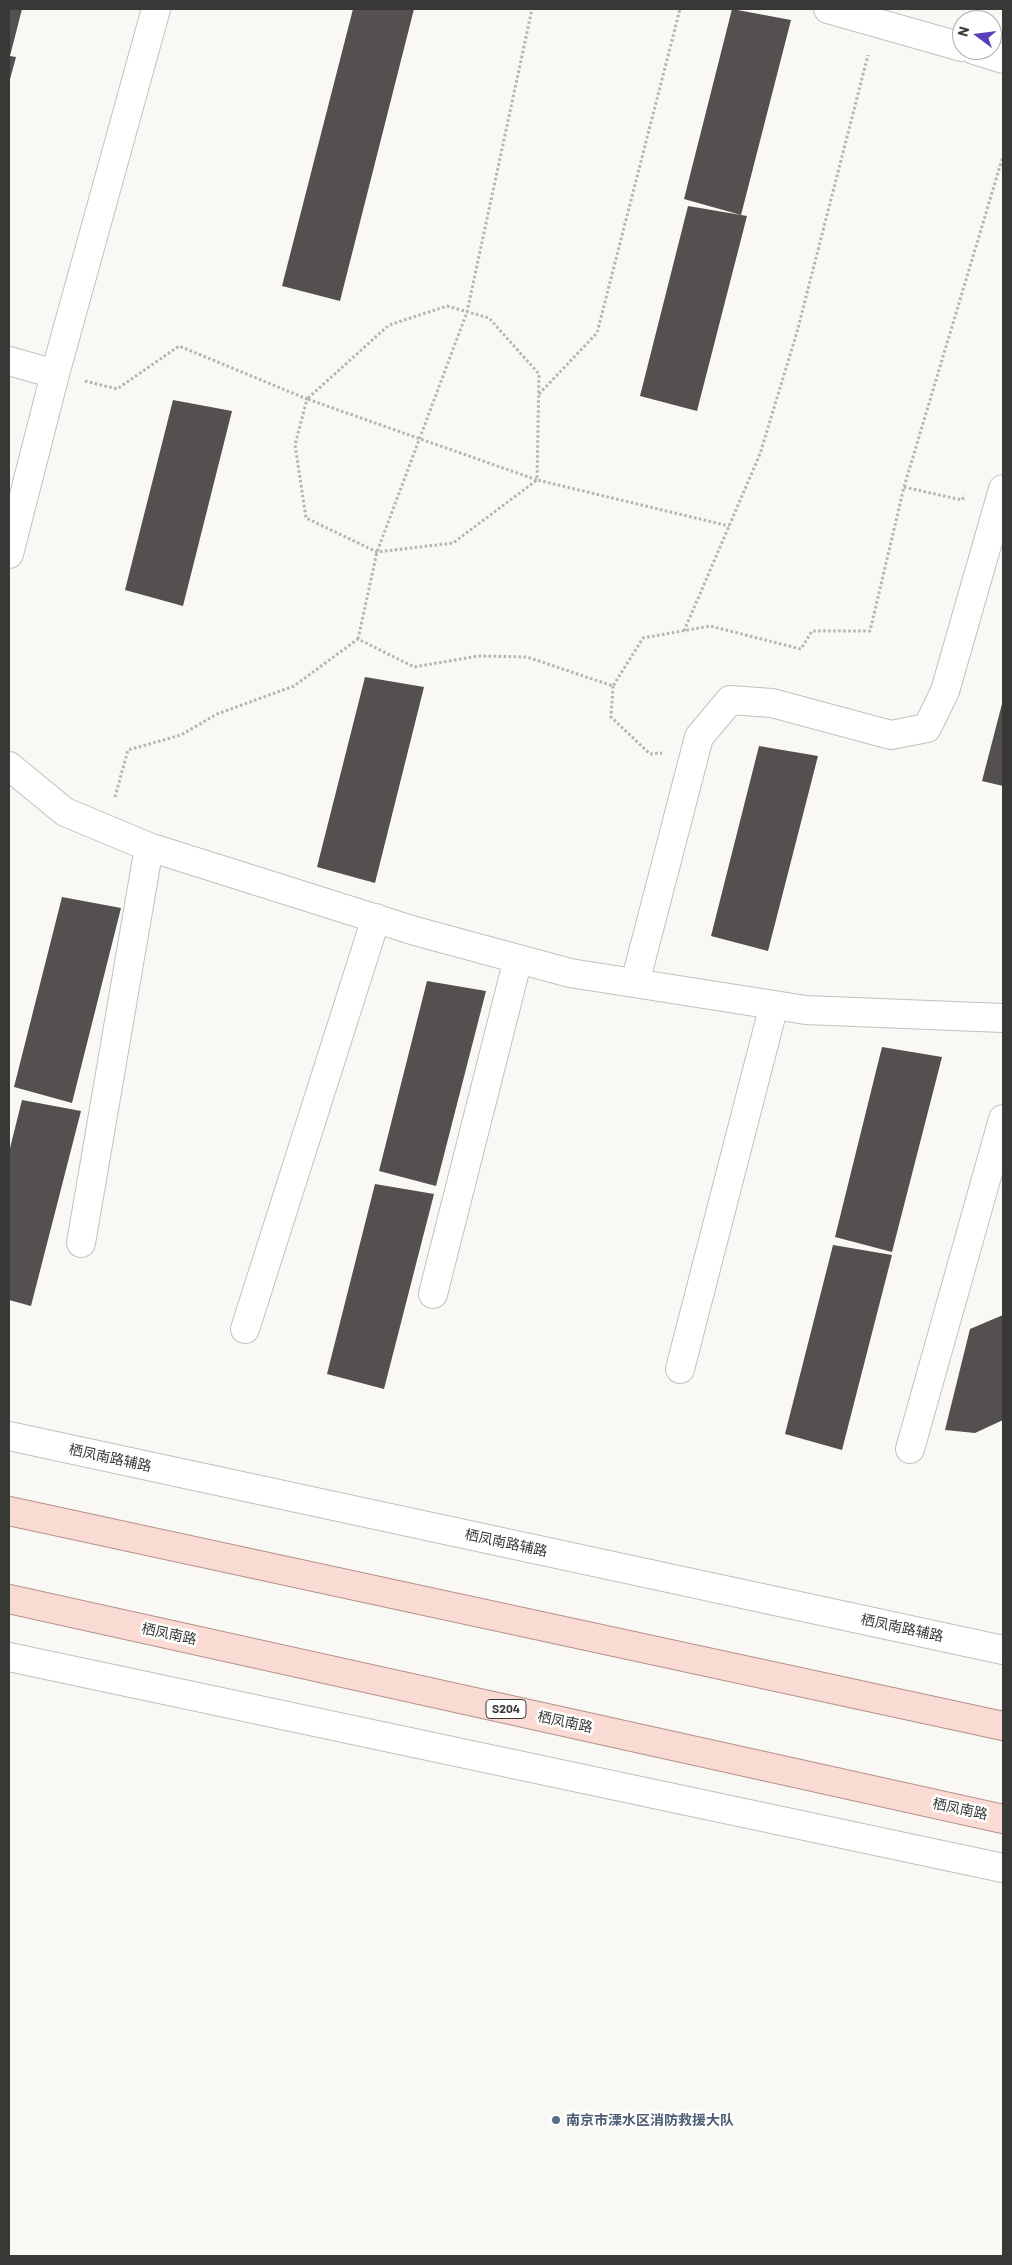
<!DOCTYPE html>
<meta charset="utf-8">
<style>
body{margin:0}
#map{position:relative;width:1012px;height:2265px;overflow:hidden;background:#f9f8f4;font-family:Barlow,sans-serif}
canvas{display:block}
.frame{position:absolute;inset:0;border:10px solid #383837;pointer-events:none}
.north{position:absolute;left:952px;top:10px;width:50px;height:50px;box-sizing:border-box;background:#fff;border:1px solid #afafaf;border-radius:50%;rotate:285deg;font-size:14px;font-weight:700;line-height:20px;text-align:center;color:#383837}
.north::after{content:'';display:block;margin:auto;width:18px;height:22px;background:#5740b8;clip-path:polygon(50% 0,100% 100%,50% 72%,0 100%)}
</style>
<div id="map">
<canvas width="1012" height="2265"></canvas>
<div class="frame"></div>
<div class="north">N</div>
</div>
<script>
const g = document.querySelector('canvas').getContext('2d');
g.lineJoin = 'round';
function paint(path, color) { g.fillStyle = color; g.fill(path, 'evenodd'); }
function trace(path, color, width, dash) { g.strokeStyle = color; g.lineWidth = width; g.lineCap = dash ? 'butt' : 'round'; g.setLineDash(dash || []); g.stroke(path); }
function label(font, color, halo, rows, align = 'center') {
  g.font = font + ' Barlow,"Noto Sans SC",sans-serif'; g.lineWidth = 5; g.setLineDash([]); g.textBaseline = 'middle'; g.strokeStyle = halo; g.fillStyle = color; for (const [text, x, y, turn = 0] of rows) {
    g.save(); g.translate(x, y); g.rotate((+turn || 0) * Math.PI / 180); g.textAlign = isNaN(turn) ? turn : align; if (halo) g.strokeText(text, 0, 0); g.fillText(text, 0, 0); g.restore();
  }
}
paint(new Path2D(`
 M 9,9 L 22,9 L 10,56 L 16,57 L 9,83 Z
 M 353,9 L 414,9 L 340,301 L 282,286 Z
 M 732,9 L 791,20 L 741,215 L 684,199 Z
 M 688,206 L 747,216 L 697,411 L 640,396 Z
 M 173,400 L 232,411 L 183,606 L 125,590 Z
 M 365,677 L 424,687 L 375,883 L 317,867 Z
 M 1003,700 L 1003,786 L 982,781 Z
 M 759,746 L 818,756 L 768,951 L 711,936 Z
 M 62,897 L 121,908 L 72,1103 L 14,1087 Z
 M 427,981 L 486,991 L 436,1186 L 379,1171 Z
 M 882,1047 L 942,1057 L 892,1252 L 835,1237 Z
 M 22,1100 L 81,1111 L 31,1306 L 9,1300 L 9,1152 Z
 M 375,1184 L 434,1194 L 384,1389 L 327,1374 Z
 M 833,1245 L 892,1255 L 842,1450 L 785,1434 Z
 M 1003,1315 L 1003,1420 L 975,1433 L 945,1430 L 970,1329 Z`), '#53504f');
const minor = new Path2D(`
 M 828,9 L 962,47
 M 974,50 L 1003,59
 M 9,361 L 55,374
 M 9,554 L 55,374 L 156,9
 M 9,766 L 65,812 L 149,847 L 415,931 L 570,973 L 806,1010 L 1003,1018
 M 635,983 L 699,737 L 730,700 L 772,703 L 891,735 L 927,728 L 945,691 L 1003,489
 M 81,1243 L 149,847
 M 433,1294 L 518,959
 M 245,1329 L 376,918
 M 680,1369 L 774,1005
 M 9,1436 L 1003,1650
 M 910,1449 L 1003,1119
 M 9,1657 L 1003,1868`);
const major = new Path2D(`
 M 9,1511 L 1003,1726
 M 9,1599 L 1003,1819`);
trace(minor, '#c1c1bd', 30);
trace(major, '#b4928a', 30);
trace(new Path2D(`
 M 447,306 L 489,318 L 539,374 L 537,480 L 307,399 L 389,325 Z
 M 85,381 L 117,389 L 179,346 L 307,399 L 295,445 L 306,518 L 377,552 L 453,543 L 537,480 L 729,526
 M 539,394 L 597,333 L 680,9
 M 904,487 L 962,500 L 965,495
 M 684,631 L 760,454 L 797,332 L 868,55
 M 358,639 L 377,552 L 467,312 L 532,9
 M 613,686 L 611,717 L 650,754 L 662,753
 M 115,797 L 128,750 L 181,735 L 217,714 L 294,686 L 358,639 L 414,667 L 478,656 L 527,657 L 613,686 L 643,638 L 710,626 L 801,649 L 812,631 L 870,631 L 904,487 L 1003,156`), '#b5b4b1', 3, [2.5, 2.5]);
trace(minor, '#fff', 28);
trace(major, '#fadbd4', 28);
for (const [x, y, r, color] of [
 [556,2120,5,"#5c6f8a"]
]) { const dot = new Path2D(); dot.arc(x, y, r, 0, 2 * Math.PI); g.fillStyle = color; g.fill(dot); trace(dot, '#fff', 2); }
for (const [x, y, w] of [
 [506,1709,40]
]) { const box = new Path2D(); box.roundRect(x - w / 2, y - 9.5, w, 19, 4); g.fillStyle = '#fff'; g.fill(box); trace(box, '#383837', 1); }
label('bold 12px', '#383837', null, [
 ["S204",506,1709]
]);
label('14px', '#383837', '#fff', [
 ["栖凤南路辅路",110,1458,12],
 ["栖凤南路辅路",506,1543,12],
 ["栖凤南路辅路",902,1628,12],
 ["栖凤南路",169,1634,12],
 ["栖凤南路",565,1722,12],
 ["栖凤南路",960,1809,12]
]);
label('bold 14px', '#4e5e75', '#fff', [
 ["南京市溧水区消防救援大队",566,2120]
], 'left');
</script>
